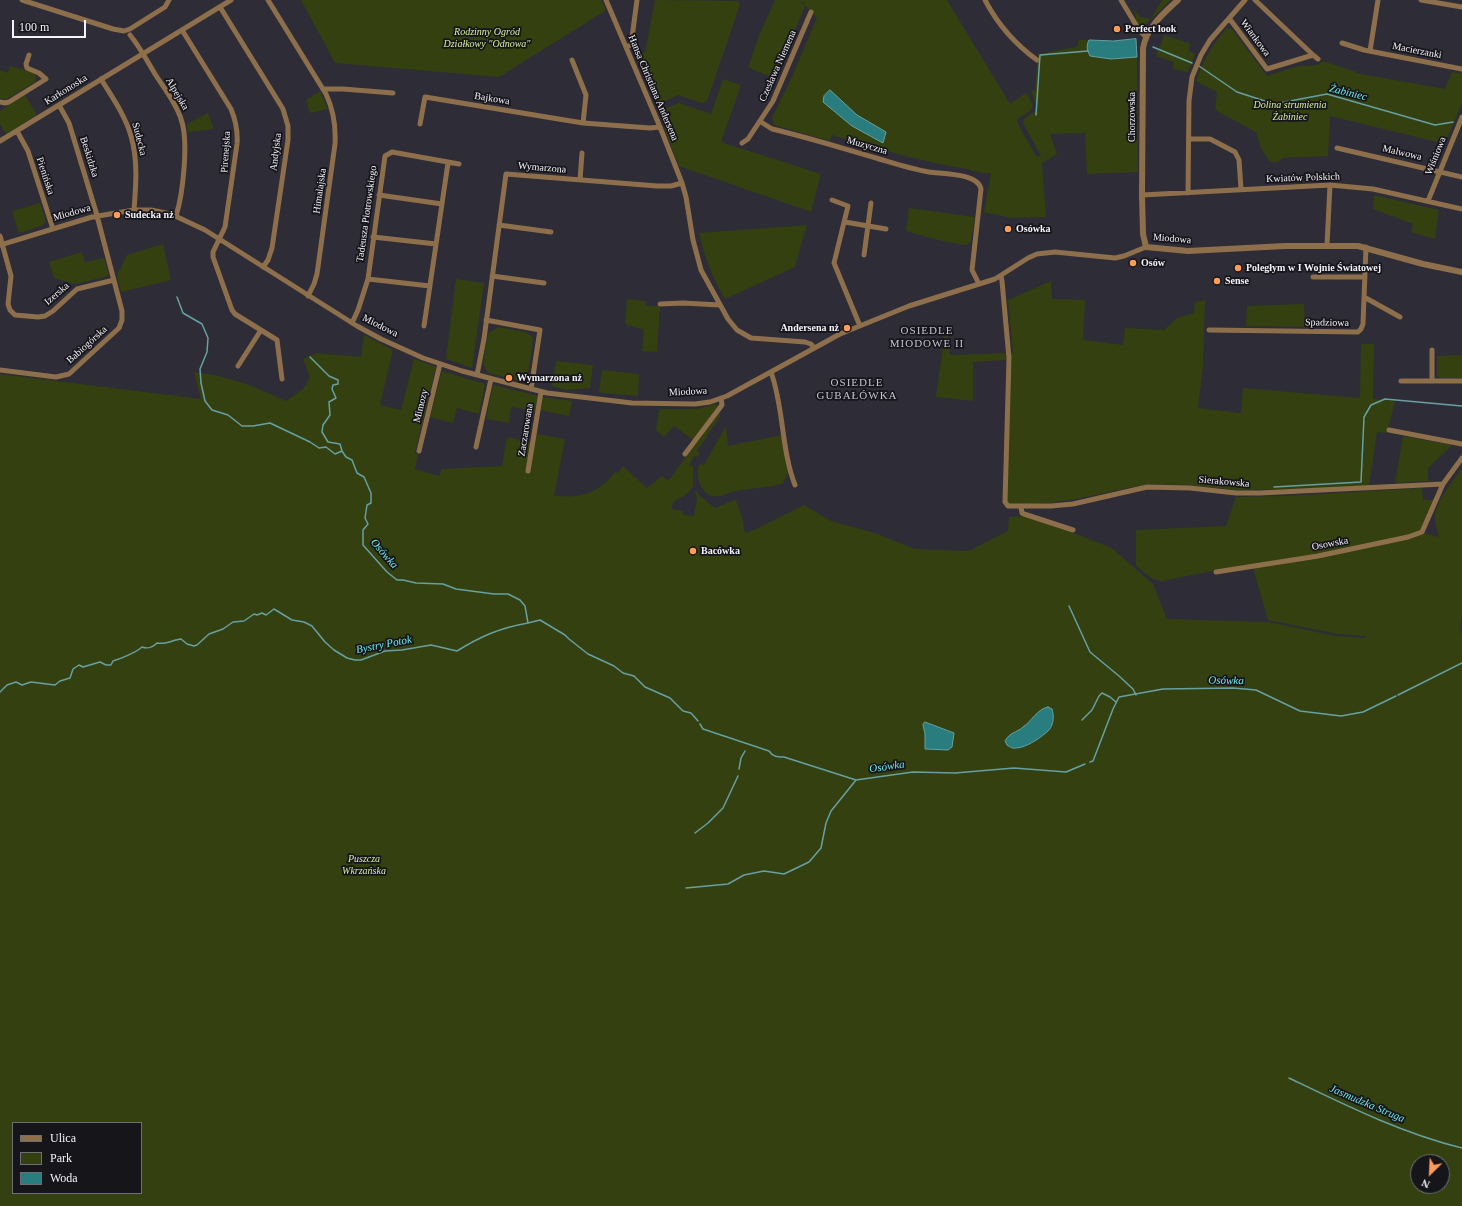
<!DOCTYPE html>
<meta charset="utf-8">
<style>
body{margin:0}
#map{position:relative;width:1462px;height:1206px;overflow:hidden;background:#2e2c37;font-family:Georgia,serif}
canvas{display:block}
.legend{position:absolute;left:12px;top:1122px;width:130px;height:72px;box-sizing:border-box;background:#16151a;border:1px solid #6f6d74;margin:0;padding:5px 7px;list-style:none;font-size:12px;color:#f4f2fa}
.legend li{display:flex;align-items:center;gap:8px;height:20px}
.legend b{width:20px;border:1px solid #6f6d74}
.north{position:absolute;left:1410px;top:1154px;width:40px;height:40px;box-sizing:border-box;background:#16151a;border:1px solid #6f6d74;border-radius:50%;rotate:204deg;font-size:11px;font-weight:700;line-height:16px;text-align:center;color:#f4f2fa}
.north::after{content:'';display:block;margin:auto;width:14px;height:18px;background:#fe9c58;clip-path:polygon(50% 0,100% 100%,50% 72%,0 100%)}
.scale{position:absolute;left:12px;top:20px;width:74px;height:18px;box-sizing:border-box;border:2px solid #f4f2fa;border-top:0;padding-left:5px;font-size:12px;line-height:14px;white-space:nowrap;color:#f4f2fa;-webkit-text-stroke:3px #16151a;paint-order:stroke}
</style>
<div id="map">
<canvas width="1462" height="1206"></canvas>
<ul class="legend">
<li><b style="height:5px;background:#8e6f4c"></b>Ulica</li>
<li><b style="height:11px;background:#344010"></b>Park</li>
<li><b style="height:11px;background:#297d7e"></b>Woda</li>
</ul>
<div class="north">N</div>
<div class="scale">100 m</div>
</div>
<script>
const g = document.querySelector('canvas').getContext('2d');
g.lineJoin = 'round';
function paint(path, color) { g.fillStyle = color; g.fill(path, 'evenodd'); }
function trace(path, color, width, dash) { g.strokeStyle = color; g.lineWidth = width; g.lineCap = dash ? 'butt' : 'round'; g.setLineDash(dash || []); g.stroke(path); }
function label(font, color, halo, rows, align = 'center') {
  g.font = font + ' Georgia,serif'; g.lineWidth = 3.5; g.setLineDash([]); g.textBaseline = 'middle'; g.strokeStyle = halo; g.fillStyle = color; for (const [text, x, y, turn = 0] of rows) {
    g.save(); g.translate(x, y); g.rotate((+turn || 0) * Math.PI / 180); g.textAlign = isNaN(turn) ? turn : align; if (halo) g.strokeText(text, 0, 0); g.fillText(text, 0, 0); g.restore();
  }
}
paint(new Path2D(`
 M 301,0 L 601,0 L 605,7 L 605,11 L 499,77 L 335,63 Z
 M 655,0 L 738,1 L 740,5 L 707,101 L 702,103 L 678,95 L 656,105 L 634,52 L 645,53 Z
 M 775,0 L 799,0 L 805,6 L 775,79 L 748,67 L 761,31 Z
 M 800,0 L 947,0 L 1010,104 L 1026,93 L 1033,104 L 1031,110 L 1017,119 C 1017,125 1033,150 1037,157 L 1041,156 L 1023,123 L 1024,119 L 1035,111 L 1036,104 L 1031,91 L 1035,90 L 1038,54 L 1077,47 L 1079,40 L 1089,40 C 1086,46 1087,50 1090,56 L 1111,59 L 1137,57 L 1138,172 L 1087,174 L 1085,133 L 1050,134 L 1057,154 L 1042,163 L 1046,217 L 1012,218 L 984,212 L 991,173 C 983,174 975,171 967,169 C 921,162 877,148 832,135 L 830,141 L 774,125 L 772,118 L 791,79 L 817,18 Z
 M 1162,0 L 1171,0 L 1142,28 L 1137,23 L 1134,9 L 1140,17 L 1151,19 Z
 M 1227,28 L 1232,29 L 1267,76 C 1278,73 1288,68 1299,66 C 1307,65 1316,68 1323,61 L 1356,72 L 1356,73 L 1445,89 L 1452,72 L 1462,74 L 1462,103 L 1445,144 L 1330,116 L 1328,156 L 1282,158 L 1278,162 L 1270,162 L 1261,148 L 1256,132 L 1215,110 L 1217,92 L 1196,81 C 1203,60 1213,44 1227,28 Z
 M 1164,35 L 1191,44 L 1188,50 L 1195,54 L 1188,72 L 1173,69 L 1174,62 L 1156,56 Z
 M 10,66 L 35,73 L 36,77 L 35,82 L 5,100 L 0,98 L 0,70 L 8,73 Z
 M 723,79 L 741,85 L 721,142 L 821,174 L 811,212 L 679,166 L 664,127 L 666,127 L 659,111 L 679,103 L 711,114 Z
 M 320,91 L 328,109 L 310,113 L 306,100 Z
 M 25,95 L 37,115 L 6,134 L 0,124 L 0,111 Z
 M 208,113 L 214,129 L 188,132 L 187,124 Z
 M 1374,195 L 1439,210 L 1435,239 L 1411,232 L 1413,224 L 1373,209 Z
 M 40,203 L 46,221 L 43,225 L 19,233 L 12,211 Z
 M 909,208 L 975,217 L 971,241 L 967,245 C 946,243 927,237 906,231 Z
 M 807,225 L 795,267 L 725,299 C 712,276 705,259 699,233 Z
 M 163,244 L 171,280 L 121,292 L 117,275 L 127,255 Z
 M 82,252 L 85,262 L 104,258 L 109,274 L 105,277 L 75,284 L 54,278 L 49,262 Z
 M 456,279 L 484,283 L 472,368 L 446,359 Z
 M 1051,281 L 1052,299 L 1085,300 L 1083,340 L 1123,345 L 1125,328 L 1164,330 L 1177,318 L 1194,313 L 1195,302 L 1205,300 L 1203,367 L 1198,408 L 1241,413 L 1243,388 L 1360,398 L 1361,344 L 1374,344 L 1373,399 L 1395,401 L 1387,433 L 1377,432 L 1369,486 L 1293,489 L 1235,490 L 1189,485 L 1147,484 L 1076,499 L 1050,503 L 1010,505 L 1007,502 L 1011,353 L 1013,353 L 1008,300 Z
 M 627,299 L 646,301 L 646,306 L 660,306 L 657,352 L 642,351 L 644,330 L 625,324 Z
 M 1304,304 L 1305,327 L 1246,326 L 1247,306 Z
 M 498,327 L 525,332 L 529,334 L 533,338 L 528,375 L 521,381 L 488,373 L 483,364 L 488,334 Z
 M 947,327 L 950,355 L 1006,353 L 1006,360 L 973,362 L 973,401 L 936,397 L 945,331 Z
 M 364,335 L 393,350 L 380,405 L 401,410 L 414,359 L 436,367 L 415,453 L 418,454 L 415,469 L 439,476 L 442,469 L 502,466 L 507,437 L 535,443 L 537,434 L 565,439 L 554,496 C 580,498 599,494 615,472 L 618,473 L 623,466 L 647,488 L 662,476 L 668,481 L 720,412 L 720,417 L 697,451 L 700,453 L 698,457 L 694,456 L 689,465 L 693,467 L 693,487 L 686,495 L 673,502 L 672,509 L 683,511 L 683,515 L 694,516 L 697,498 L 695,493 L 696,491 L 701,497 L 715,508 L 734,500 L 736,500 L 742,517 L 745,533 L 754,530 L 804,505 L 831,521 L 875,533 L 915,549 L 969,551 L 1008,531 L 1009,517 L 1022,516 L 1068,531 L 1112,548 L 1153,584 L 1167,619 L 1268,622 L 1336,636 L 1365,638 L 1366,636 L 1338,634 L 1268,620 L 1253,568 L 1424,533 L 1439,537 C 1438,531 1435,525 1435,518 C 1435,502 1453,482 1462,468 L 1462,615 L 1460,630 L 1462,635 L 1462,1206 L 0,1206 L 0,374 L 201,399 L 194,372 L 214,375 L 247,384 L 286,401 L 304,388 L 310,377 L 303,359 L 317,353 L 361,357 ZM 13,1123 L 141,1123 L 141,1193 L 13,1193 ZM 1418,1162 L 1442,1162 L 1442,1186 L 1418,1186 Z
 M 1462,355 L 1462,378 L 1440,378 L 1437,375 L 1437,356 Z
 M 556,361 L 593,365 L 590,388 L 566,390 L 552,386 Z
 M 602,370 L 639,374 L 638,396 L 602,393 L 599,392 Z
 M 442,371 L 485,384 L 479,414 L 457,408 L 453,423 L 430,417 Z
 M 493,385 L 538,396 L 535,411 L 511,407 L 509,423 L 487,419 L 487,413 Z
 M 542,397 L 572,401 L 569,416 L 540,410 Z
 M 716,404 L 718,407 L 693,440 L 674,426 L 664,437 L 656,430 L 659,409 L 696,409 Z
 M 726,426 L 728,446 L 782,435 L 787,467 L 789,473 L 782,484 C 766,488 751,488 736,491 C 728,492 720,498 712,496 C 699,492 696,475 699,464 L 704,465 Z
 M 1403,436 L 1452,445 L 1428,468 L 1428,481 L 1395,483 Z
 M 1422,488 L 1423,500 L 1433,500 L 1421,532 L 1318,555 L 1217,570 L 1162,581 L 1153,579 L 1136,566 L 1136,530 L 1226,526 L 1236,497 L 1285,496 Z`), '#344010');
const water = new Path2D(`
 M 1136,39 L 1137,57 L 1111,59 L 1090,56 C 1087,50 1086,46 1089,40 L 1113,41 Z
 M 830,90 L 857,115 L 886,132 L 883,143 L 852,126 L 823,102 L 824,96 Z
 M 1048,707 L 1052,709 C 1054,715 1054,724 1049,730 C 1042,737 1026,748 1016,748 C 1013,749 1010,747 1007,745 L 1005,741 C 1010,732 1016,733 1023,727 C 1032,721 1037,709 1048,707 Z
 M 925,722 L 954,733 L 952,747 L 948,750 L 925,749 L 925,734 L 923,725 Z`);
paint(water, '#297d7e');
trace(water, '#66a0a3', 1);
trace(new Path2D(`
 M 1153,47 L 1192,63
 M 1199,66 L 1237,92 L 1274,104 L 1327,94 L 1435,125 L 1453,122
 M 1036,115 L 1040,55 L 1088,51
 M 177,297 L 183,313 L 202,324 L 208,338 L 207,352 L 200,369 L 201,383 L 205,401 L 212,410 L 228,415 L 242,426 L 253,426 L 270,423 L 310,442 L 319,448 L 326,447 L 335,454 L 342,451 L 346,457 L 352,460 L 357,473 L 364,477 L 371,493 L 371,503 L 367,505 L 365,518 L 368,524 L 363,530 L 363,545 L 387,572 L 397,580 L 403,580 L 416,583 L 443,584 L 456,589 L 494,594 L 508,594 L 520,600 L 525,606 L 528,623 L 540,620 L 565,635 L 569,639 L 588,654 L 614,666 L 623,673 L 634,676 L 645,687 L 670,698 L 683,711 L 691,713 L 698,721
 M 310,357 L 329,376 L 338,380 L 338,384 L 333,385 L 332,389 L 336,398 L 329,402 L 330,415 L 323,425 L 322,432 L 328,442 L 340,444 L 342,451
 M 1274,487 L 1361,482 L 1364,417 L 1371,405 L 1385,399 L 1462,406
 M 1069,606 L 1090,652 L 1119,676 L 1133,689 L 1136,695
 M 0,692 L 7,685 L 16,682 L 22,685 L 31,682 L 55,685 L 60,681 L 70,678 L 73,669 L 79,665 L 83,667 L 100,662 L 106,665 L 111,665 L 113,661 C 120,659 137,652 142,647 C 148,649 152,648 157,643 C 164,645 173,640 181,639 L 187,644 L 194,646 L 197,645 L 209,634 L 223,629 L 233,622 L 244,621 L 254,614 L 257,615 L 262,613 L 266,615 L 274,609 L 292,620 L 304,622 L 312,626 L 325,642 L 334,650 L 347,658 L 355,660 L 361,660 L 385,651 L 402,650 L 431,645 L 457,651 C 481,636 500,628 528,623
 M 1398,695 L 1462,663
 M 1082,720 L 1092,710 L 1099,696 L 1102,693 L 1110,697 L 1116,702
 M 700,724 L 703,729 L 769,751 C 773,757 777,757 784,757 L 856,780 L 913,772 L 955,773 L 1014,768 L 1066,772 L 1085,764
 M 1090,762 L 1093,761 L 1113,709 L 1119,697 L 1163,689 L 1233,688 L 1256,690 L 1300,711 L 1341,716 L 1363,712 L 1396,696
 M 739,769 L 741,758 L 745,751
 M 695,833 L 708,823 L 723,808 L 738,776
 M 686,888 L 728,884 L 744,875 L 764,871 L 784,874 L 809,862 L 821,848 L 826,823 L 831,811 L 856,780
 M 1289,1078 C 1345,1105 1401,1133 1462,1148`), '#66a0a3', 1.5);
trace(new Path2D(`
 M 22,0 L 113,29 L 124,31 L 130,29 L 165,7 L 169,0
 M 268,0 L 326,94 C 334,111 336,126 335,144 L 317,274 L 314,284 L 308,296
 M 606,0 L 660,127 L 682,183 L 686,197 L 693,240 L 701,270 L 728,319 L 737,330 L 751,338 L 805,342 L 811,344 L 814,348
 M 985,0 C 997,23 1015,44 1037,60
 M 1121,0 L 1139,30 L 1146,37
 M 1421,0 L 1462,7
 M 220,7 L 283,109 L 288,126 L 288,140 L 272,248 L 268,260 L 263,267
 M 1229,18 L 1267,69 L 1313,55 L 1255,0
 M 182,30 L 231,109 C 236,121 238,131 237,144 L 225,227 L 213,252 L 213,257 L 232,310 L 235,314 L 277,340 L 282,379
 M 130,35 C 140,47 147,61 155,74 C 164,88 176,103 181,119 C 189,140 183,194 176,216
 M 1342,43 L 1364,50 L 1462,69
 M 626,47 L 631,45 L 637,0
 M 1370,51 L 1378,0
 M 1313,55 L 1318,59
 M 572,60 L 586,95 L 583,123
 M 101,79 C 112,97 125,115 131,136 C 138,160 136,185 134,210
 M 323,89 L 343,89 L 393,93
 M 0,102 L 5,103 L 9,102 L 46,79 L 39,73 L 27,68 L 26,64 L 29,55
 M 761,122 L 772,129 C 807,137 841,148 876,158 C 893,163 911,169 929,172 C 943,174 978,173 981,189 L 972,270 L 979,284
 M 420,124 L 425,97 L 583,123 L 650,128 L 660,127
 M 17,131 L 28,151 L 53,229
 M 1189,139 L 1210,139 L 1235,152 L 1239,160 L 1241,189
 M 0,141 L 231,0
 M 742,143 L 748,139 L 773,101 L 811,12
 M 1337,148 L 1462,177
 M 580,180 L 582,153
 M 1188,193 L 1189,101 L 1192,77 L 1201,55 L 1210,40 L 1245,0
 M 379,195 L 442,204
 M 1142,195 L 1330,185 L 1373,189 L 1462,209
 M 832,200 L 848,206 L 834,263 L 860,326
 M 1428,201 L 1462,117
 M 845,222 L 886,229
 M 499,225 L 551,232
 M 0,236 L 11,276 L 8,304 L 10,310 L 15,315 L 38,317 L 45,316 L 53,311 L 77,289 L 114,280
 M 373,237 L 436,244
 M 0,245 L 92,217 L 134,210 L 151,210 L 171,214 L 205,230 L 357,326 L 381,339 L 423,358 L 462,371 L 547,393 L 632,403 L 695,404 L 710,402 L 727,396 L 840,334 L 909,306 L 995,279 L 1028,258 L 1037,254 L 1055,252 L 1115,258 L 1124,256 L 1146,247
 M 1327,245 L 1330,185
 M 864,255 L 871,203
 M 492,276 L 544,283
 M 1001,276 L 1002,281 L 1009,358 L 1005,502 L 1008,506 L 1051,506 L 1073,504 L 1147,487 L 1190,488 L 1236,493 L 1260,493 L 1443,484
 M 1313,277 L 1365,277
 M 368,279 L 430,286
 M 1364,297 L 1400,317
 M 660,304 L 683,303 L 720,305
 M 486,320 L 540,330 L 531,389
 M 352,323 L 358,310 L 368,279 L 385,156 L 392,152 L 459,164
 M 424,326 L 448,163
 M 1209,330 L 1358,332 L 1361,329 L 1363,324 L 1366,247
 M 1432,350 L 1432,381
 M 238,366 L 261,330
 M 0,370 L 56,377 L 69,374 L 119,328 L 122,320 L 122,311 L 96,212 L 69,123 L 59,105
 M 771,372 C 784,408 781,449 795,485
 M 477,375 L 484,339 L 506,174 L 657,186 L 671,186 L 682,183
 M 1401,381 L 1462,381
 M 1389,430 L 1462,444
 M 476,447 L 491,379
 M 419,451 L 440,364
 M 685,454 L 722,405 L 721,398
 M 528,471 L 541,392
 M 1021,507 L 1022,513 L 1024,514 L 1073,530
 M 1216,572 L 1318,556 L 1408,537 L 1422,532 L 1443,484 L 1462,458`), '#8e6f4c', 5);
trace(new Path2D(`
 M 1178,0 C 1163,14 1147,27 1143,48 L 1142,195 L 1143,234 L 1146,247 L 1188,251 L 1285,246 L 1358,246 L 1423,264 L 1462,272`), '#8e6f4c', 6);
for (const [x, y, r, color] of [
 [1117,29,4,"#fe9c58"],
 [117,215,4,"#fe9c58"],
 [1008,229,4,"#fe9c58"],
 [1133,263,4,"#fe9c58"],
 [1238,268,4,"#fe9c58"],
 [1217,281,4,"#fe9c58"],
 [847,328,4,"#fe9c58"],
 [509,378,4,"#fe9c58"],
 [693,551,4,"#fe9c58"]
]) { const dot = new Path2D(); dot.arc(x, y, r, 0, 2 * Math.PI); g.fillStyle = color; g.fill(dot); trace(dot, '#16151a', 1.5); }
label('bold 10px', '#f4f2fa', '#16151a', [
 ["Perfect look",1125,29],
 ["Sudecka nż",125,215],
 ["Osówka",1016,229],
 ["Osów",1141,263],
 ["Poległym w I Wojnie Światowej",1246,268],
 ["Sense",1225,281],
 ["Andersena nż",839,328,"right"],
 ["Wymarzona nż",517,378],
 ["Bacówka",701,551]
], 'left');
label('italic 10px', '#d7ef9d', '#16151a', [
 ["Rodzinny Ogród",487,32],
 ["Działkowy \"Odnowa\"",487,44],
 ["Dolina strumienia",1290,105],
 ["Żabiniec",1290,117],
 ["Puszcza",364,859],
 ["Wkrzańska",364,871]
]);
label('10px', '#f4f2fa', '#16151a', [
 ["Wiankowa",1255,38,54],
 ["Macierzanki",1417,51,11],
 ["Czesława Niemena",778,66,-66],
 ["Hansa Christiana Andersena",653,88,67],
 ["Karkonoska",66,90,-32],
 ["Alpejska",177,94,60],
 ["Bajkowa",492,99,9],
 ["Chorzowska",1132,117,-90],
 ["Sudecka",139,139,76],
 ["Muzyczna",867,146,16],
 ["Pirenejska",226,152,-86],
 ["Andyjska",276,152,-83],
 ["Malwowa",1402,153,13],
 ["Wiśniowa",1436,156,-68],
 ["Beskidzka",89,157,72],
 ["Wymarzona",542,168,5],
 ["Pienińska",45,176,72],
 ["Kwiatów Polskich",1303,178,-2],
 ["Himalajska",320,191,-82],
 ["Miodowa",72,213,-16],
 ["Tadeusza Piotrowskiego",367,214,-82],
 ["Miodowa",1172,239,5],
 ["Izerska",57,294,-41],
 ["Spadziowa",1327,323,1],
 ["Miodowa",380,326,27],
 ["Babiogórska",87,345,-42],
 ["Miodowa",688,392,-3],
 ["Mimozy",421,406,-76],
 ["Zaczarowana",526,430,-81],
 ["Sierakowska",1224,482,5],
 ["Osowska",1330,544,-11]
]);
label('italic 11px', '#6de7e7', '#16151a', [
 ["Żabiniec",1348,93,14],
 ["Osówka",384,554,49],
 ["Bystry Potok",384,645,-11],
 ["Osówka",1226,681,1],
 ["Osówka",887,767,-8],
 ["Jasmudzka Struga",1367,1104,23]
]);
g.letterSpacing = '1px';
label('11px', '#c4c1d0', '#16151a', [
 ["OSIEDLE",927,331],
 ["MIODOWE II",927,344],
 ["OSIEDLE",857,383],
 ["GUBAŁÓWKA",857,396]
]);
g.letterSpacing = '0px';
</script>
